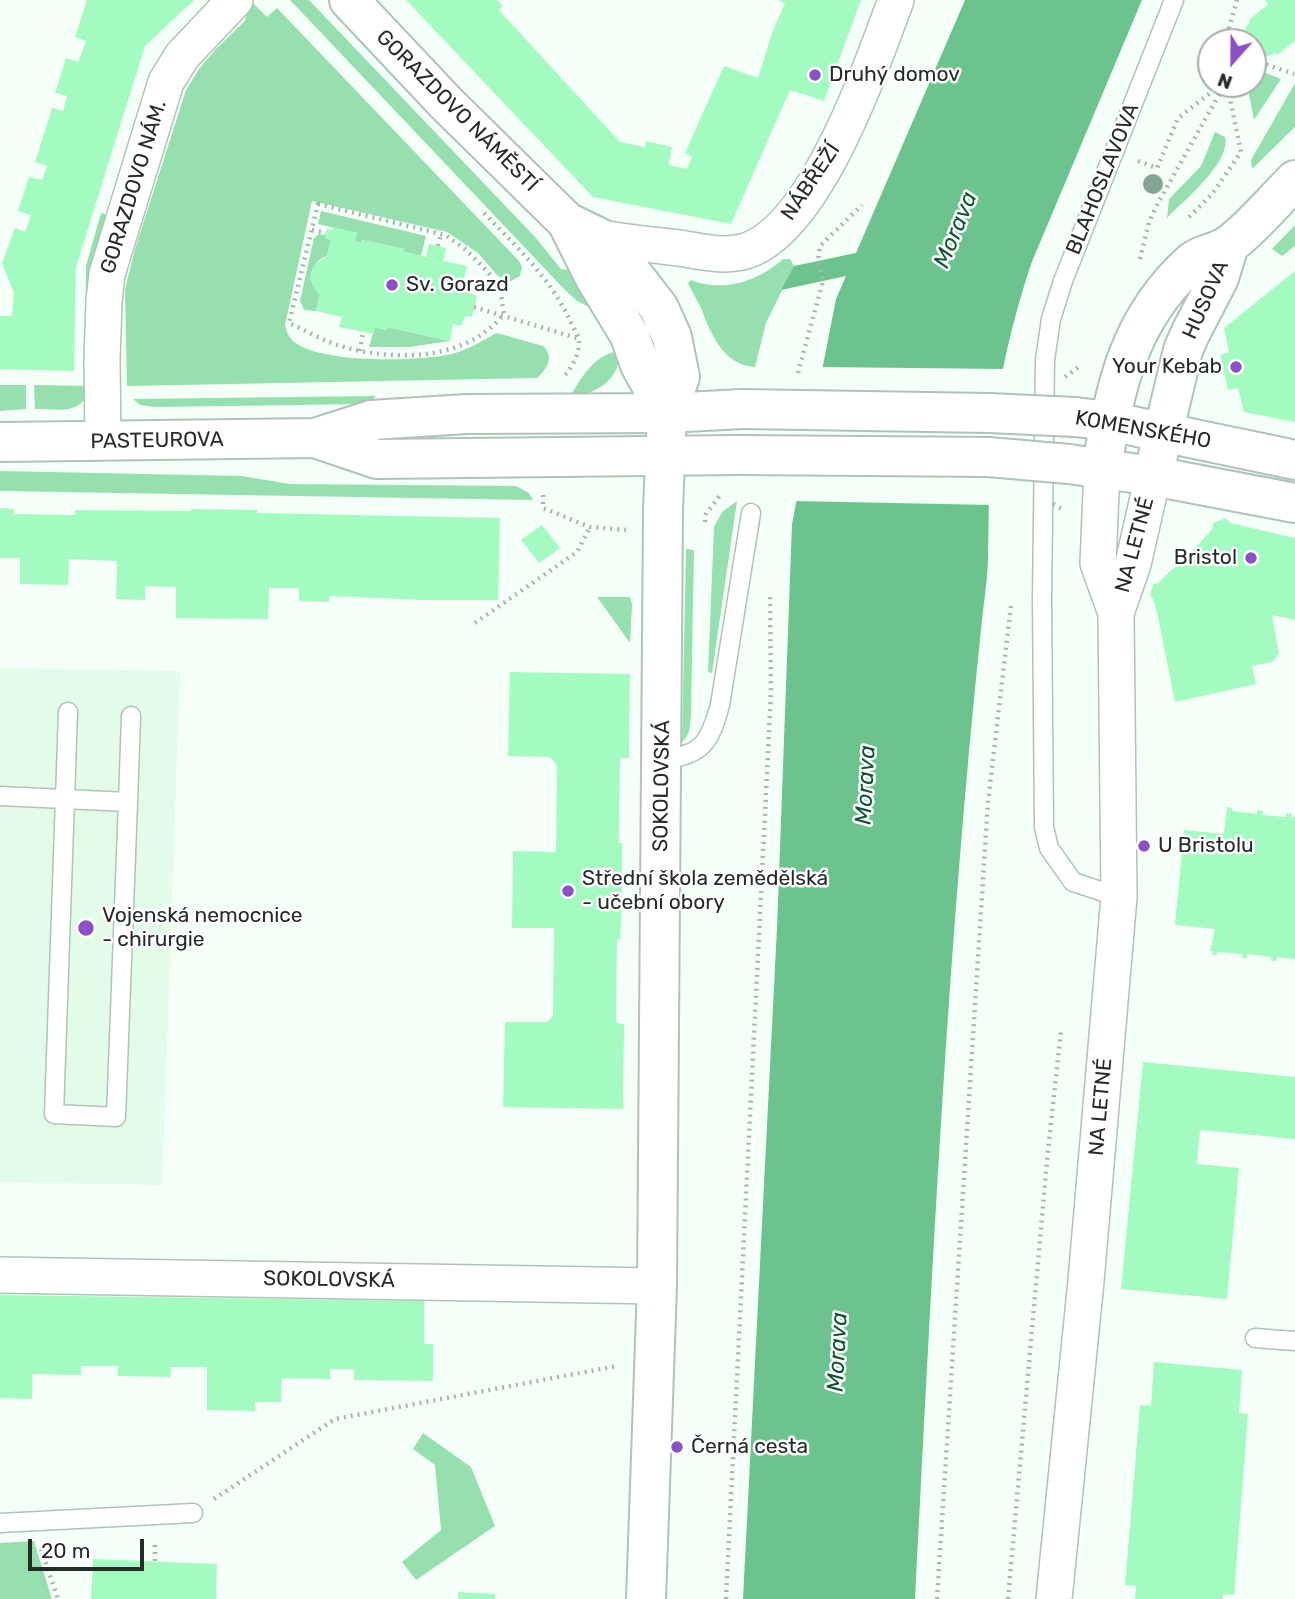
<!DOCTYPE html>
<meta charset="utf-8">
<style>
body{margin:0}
#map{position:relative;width:1295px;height:1599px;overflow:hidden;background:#f4fff7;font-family:Rubik,sans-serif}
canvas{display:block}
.north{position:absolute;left:1197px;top:28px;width:70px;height:70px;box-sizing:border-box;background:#fff;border:2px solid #a8aba9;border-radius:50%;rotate:201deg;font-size:19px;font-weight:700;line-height:28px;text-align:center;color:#252c27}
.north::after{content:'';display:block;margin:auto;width:24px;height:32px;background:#8d51c7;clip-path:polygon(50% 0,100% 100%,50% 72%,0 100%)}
.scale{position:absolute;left:28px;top:1539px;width:116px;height:32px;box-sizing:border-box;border:4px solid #252c27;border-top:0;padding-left:9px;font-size:21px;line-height:24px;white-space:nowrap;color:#252c27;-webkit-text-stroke:5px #fff;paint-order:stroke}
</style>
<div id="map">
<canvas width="1295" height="1599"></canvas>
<div class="north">N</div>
<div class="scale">20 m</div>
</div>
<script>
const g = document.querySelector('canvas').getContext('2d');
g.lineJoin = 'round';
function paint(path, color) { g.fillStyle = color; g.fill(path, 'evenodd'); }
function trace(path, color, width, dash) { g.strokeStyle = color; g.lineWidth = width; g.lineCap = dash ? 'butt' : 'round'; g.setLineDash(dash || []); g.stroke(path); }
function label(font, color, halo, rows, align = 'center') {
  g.font = font + ' Rubik,sans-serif'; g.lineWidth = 5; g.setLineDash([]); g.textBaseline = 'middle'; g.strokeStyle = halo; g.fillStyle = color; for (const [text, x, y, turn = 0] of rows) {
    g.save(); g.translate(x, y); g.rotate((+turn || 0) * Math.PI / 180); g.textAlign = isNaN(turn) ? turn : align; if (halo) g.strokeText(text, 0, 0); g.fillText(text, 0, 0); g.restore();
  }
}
paint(new Path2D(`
 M 0,668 L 180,671 L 162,1185 L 0,1182 Z`), '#e3fcea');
paint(new Path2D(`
 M 250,0 L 267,17 L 277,8 L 519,261 L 522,267 L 520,276 L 509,282 L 498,276 L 478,253 L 447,232 L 312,201 L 285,325 C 286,329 287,333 289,336 C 306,365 417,361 447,355 C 465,352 481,341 497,333 L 543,346 C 555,357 547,369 537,378 L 127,386 L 125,289 L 135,249 L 186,90 L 199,69 L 216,49 L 245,21 Z
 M 290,0 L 309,0 L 536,238 L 561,269 L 577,271 L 591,308 L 577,301 L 566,291 Z
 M 1253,68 L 1281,79 L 1254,120 L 1247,84 L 1253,84 Z
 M 1295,83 L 1295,127 L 1252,169 L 1251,160 Z
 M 1215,132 L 1225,137 C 1231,163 1184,200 1167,218 L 1169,199 L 1201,166 Z
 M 321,211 L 426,236 L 421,256 L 404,252 L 404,249 L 362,240 L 361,243 L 355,241 L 357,233 L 318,224 Z
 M 101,213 L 111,216 L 85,361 L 86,266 Z
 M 1295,225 L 1295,246 L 1282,256 L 1272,249 Z
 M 319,234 L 326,235 L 325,238 L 331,240 L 327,256 C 310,262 305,281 320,294 L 316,311 L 304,310 L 300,301 L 314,238 Z
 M 783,259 L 790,259 L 794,266 L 766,323 L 755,367 C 723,365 711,334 701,308 C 697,300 692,292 688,283 L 691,280 C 723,293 759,281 783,259 Z
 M 375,327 L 386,330 L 387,327 L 450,341 L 409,347 L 369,347 Z
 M 619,351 C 621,382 594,393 569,399 C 581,378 593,355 619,351 Z
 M 0,385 L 26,385 L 26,409 L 0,411 Z
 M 34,385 L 91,386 C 82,416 60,409 35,409 Z
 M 376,396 L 369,404 L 155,407 L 140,405 L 133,399 Z
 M 0,471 L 242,476 L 289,484 L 516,486 L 529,493 L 533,500 L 0,491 Z
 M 737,501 L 712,673 L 708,672 L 714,527 L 722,512 Z
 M 686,549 L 694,550 L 691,714 C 690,725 691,734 682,742 Z
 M 597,597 L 630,597 L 632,605 L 630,643 Z
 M 423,1433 L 471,1467 L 495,1526 L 416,1580 L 402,1562 L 441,1530 L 435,1465 L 413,1449 Z
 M 34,1541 L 52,1599 L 0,1599 L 0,1543 Z`), '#96dfaf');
paint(new Path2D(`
 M 965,0 L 1142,0 L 1031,264 C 1013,319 999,376 993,434 C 988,475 989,515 988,556 C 988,580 983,605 981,630 C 947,952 932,1275 915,1599 L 743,1599 L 777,928 L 792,524 L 836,299 L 846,276 L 781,290 L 794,266 L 856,253 Z`), '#6cc38d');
paint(new Path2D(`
 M 818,367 L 1006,369 L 996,434 L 992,505 L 793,501 Z`), '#f4fff7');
paint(new Path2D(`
 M 87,0 L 194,0 L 145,46 L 76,267 L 74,371 L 0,369 L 0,316 L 12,316 L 14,293 L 2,263 L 15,228 L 25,232 L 31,215 L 18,211 L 29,177 L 42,180 L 47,166 L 35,162 L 52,108 L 63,111 L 67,96 L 55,93 L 66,58 L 78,62 L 86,41 L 75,37 Z
 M 406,0 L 497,0 L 503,6 L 499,10 L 620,142 L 645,147 L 646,141 L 672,147 L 669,165 L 687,169 L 692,157 L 685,153 L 724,66 L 758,78 L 772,33 L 785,3 L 778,0 L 861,0 L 824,101 L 790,90 L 731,224 L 593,197 Z
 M 1265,0 L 1295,0 L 1295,41 L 1277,55 L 1276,53 L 1263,58 L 1253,55 L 1253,42 L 1244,42 L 1244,38 L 1246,27 L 1250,22 L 1249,20 L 1268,4 Z
 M 333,227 L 357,233 L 355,241 L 361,243 L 361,240 L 404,249 L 404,252 L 426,257 L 429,244 L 446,248 L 443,261 L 467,266 L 463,282 L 471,284 L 469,292 L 477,296 L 472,317 L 465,316 L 461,326 L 453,324 L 450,341 L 387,327 L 386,330 L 375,327 L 374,334 L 339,327 L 342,317 L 316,311 L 320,294 L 315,290 L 310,278 L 314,265 L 327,256 L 331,240 L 325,238 L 327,229 L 332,230 Z
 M 1295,271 L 1295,422 L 1244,412 L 1238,388 L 1228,390 L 1220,355 L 1229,352 L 1224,328 Z
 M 0,508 L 14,509 L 14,514 L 75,515 L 75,510 L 191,511 L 191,509 L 257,510 L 257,513 L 500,518 L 498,600 L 423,600 L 329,596 L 329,602 L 299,601 L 299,588 L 269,588 L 268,619 L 176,618 L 176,587 L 145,586 L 145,600 L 116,599 L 117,561 L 69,559 L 68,585 L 20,584 L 20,558 L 0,558 Z
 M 1226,518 L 1230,523 L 1295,538 L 1295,620 L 1272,615 L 1279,654 L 1272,662 L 1252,666 L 1256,684 L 1175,702 L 1158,617 L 1153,599 L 1150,596 L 1153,584 L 1158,583 L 1201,542 L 1213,528 L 1213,523 Z
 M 542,525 L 560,548 L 539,563 L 521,540 Z
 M 510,672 L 630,674 L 629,758 L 620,758 L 619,843 L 622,843 L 622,905 L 620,939 L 617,939 L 616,1023 L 624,1024 L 623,1109 L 503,1107 L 505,1022 L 547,1022 L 553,1016 L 554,928 L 512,928 L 513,851 L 556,852 L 557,765 L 550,757 L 508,756 Z
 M 1227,807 L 1232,808 L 1232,811 L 1257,814 L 1257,810 L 1263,811 L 1262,815 L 1286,817 L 1286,813 L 1292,814 L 1292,817 L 1295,817 L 1295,959 L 1277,957 L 1276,961 L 1271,961 L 1271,957 L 1248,954 L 1247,958 L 1242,958 L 1242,954 L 1217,952 L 1217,955 L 1212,955 L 1213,951 L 1210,951 L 1215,929 L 1175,925 L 1184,830 L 1224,834 Z
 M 1143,1062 L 1295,1077 L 1295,1139 L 1200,1130 L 1197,1164 L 1239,1168 L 1227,1299 L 1121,1289 Z
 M 0,1295 L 424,1301 L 424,1344 L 433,1344 L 433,1381 L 354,1380 L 354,1369 L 330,1369 L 331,1379 L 282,1378 L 281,1402 L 255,1402 L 255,1411 L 207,1410 L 207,1367 L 171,1367 L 170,1377 L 118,1376 L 118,1366 L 81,1366 L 81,1375 L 32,1374 L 32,1399 L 0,1398 Z
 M 1154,1362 L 1242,1370 L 1239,1413 L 1248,1414 L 1234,1595 L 1223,1594 L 1223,1599 L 1135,1599 L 1136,1586 L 1125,1585 L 1140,1405 L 1151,1406 Z
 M 93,1559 L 217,1564 L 216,1599 L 91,1599 Z
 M 458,1592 L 495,1594 L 495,1599 L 458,1599 Z`), '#a3fbc2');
const service = new Path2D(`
 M 663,759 C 703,756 710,741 720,705 L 751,513
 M 0,796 L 128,802 L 116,1117 L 54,1114 L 68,712
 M 128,802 L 131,716
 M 1119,897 L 1073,882 L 1049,848 L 1044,827 L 1042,599 L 1045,360 L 1051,319 L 1063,281 L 1174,0
 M 1255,1338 L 1295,1341
 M 0,1523 L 193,1513`);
const minor = new Path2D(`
 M 600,238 C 626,242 652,245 679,248 C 699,251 721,257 742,252 C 815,234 872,64 896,0
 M 103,442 L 102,360 L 104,301 L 107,274 L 166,82 L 182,56 L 235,0
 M 1102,469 L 1098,563 L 1116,613
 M 0,1275 L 657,1286
 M 1054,1599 L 1086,1281 L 1119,897 L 1116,613 L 1133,564 L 1153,476`);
const tertiary = new Path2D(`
 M 349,0 L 446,103 L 567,222 L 600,238 L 625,264 L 659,308 L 672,337 L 680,377 L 667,413 L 663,509 L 657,1286 L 646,1599
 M 567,222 L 595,278 L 630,336 L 640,365 L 667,413
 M 1102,469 C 1113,391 1129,318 1192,262 C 1202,253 1219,253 1230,244 C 1252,228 1275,200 1295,180
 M 1153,476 L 1183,350 L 1191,332 L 1219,278 L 1229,245`);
const secondary = new Path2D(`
 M 1075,417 L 1109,421 L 1295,460
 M 315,438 L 377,459 L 738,455
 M 0,442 L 315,438 L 371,420 L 467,414 L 667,413 L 742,409
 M 1069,464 L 1153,476 L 1295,503`);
trace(service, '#b1c2b6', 21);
trace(minor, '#b1c2b6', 38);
trace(tertiary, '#b1c2b6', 42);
trace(secondary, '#b1c2b6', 42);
trace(new Path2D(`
 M 1225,42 L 1237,0
 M 1253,60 L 1294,74
 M 1138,161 L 1157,168 L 1178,118 L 1222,84
 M 318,204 L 445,235 L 464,248 L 487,271 L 500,288 L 504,314 C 467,360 398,362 344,347 C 325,342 307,331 289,323 Z
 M 484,213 C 516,246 550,278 570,320 C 572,326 578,334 579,340 C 580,352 573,366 565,375
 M 1189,217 L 1213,193 L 1241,152 L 1227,84
 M 312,230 L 326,233
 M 438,246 L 441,234
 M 1140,259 L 1149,222 L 1158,203 L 1225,84
 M 474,307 L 580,339
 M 360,351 L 363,333
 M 798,373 L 823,281 L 818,261 L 820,246 L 862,205
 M 543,495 L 543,508 L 590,527 L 626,530
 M 705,522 L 706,514 L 721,494
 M 475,623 L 577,552 L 590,527
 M 214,1499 L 335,1419 L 617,1366
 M 41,1549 L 58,1599
 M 155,1561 L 155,1544
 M 726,1599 L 771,693 L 770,593
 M 937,1599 L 988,802 L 1011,605
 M 1008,1599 L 1048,1150 L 1061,1031`), '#abb4ad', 4.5, [2, 5]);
trace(service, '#fff', 18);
trace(minor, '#fff', 35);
trace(tertiary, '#fff', 38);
trace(secondary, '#fff', 38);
const secondaryBridge = new Path2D(`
 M 742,409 L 989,413 L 1075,417
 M 738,455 L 988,457 L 1069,464`);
trace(secondaryBridge, '#b1c2b6', 42, []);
trace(new Path2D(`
 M 1065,377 L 1080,366
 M 1053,504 L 1064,510`), '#abb4ad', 4.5, [2, 5]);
trace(secondaryBridge, '#fff', 38);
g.fillStyle = '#80a890';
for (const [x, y] of [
 [1153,184]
]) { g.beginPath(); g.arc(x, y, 10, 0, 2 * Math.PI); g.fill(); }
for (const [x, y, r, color] of [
 [815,75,7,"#8d51c7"],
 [392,285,7,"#8d51c7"],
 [1236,367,7,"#8d51c7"],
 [1251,558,7,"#8d51c7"],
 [1144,846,7,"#8d51c7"],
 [568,891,7,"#8d51c7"],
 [86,928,9,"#8d51c7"],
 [677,1447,7,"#8d51c7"]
]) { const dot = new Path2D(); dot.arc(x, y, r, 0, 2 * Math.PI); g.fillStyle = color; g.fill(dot); trace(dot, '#fff', 2.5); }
label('21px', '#252c27', '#fff', [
 ["Druhý domov",829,75],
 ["Sv. Gorazd",406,285],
 ["Your Kebab",1222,367,"right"],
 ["Bristol",1237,558,"right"],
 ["U Bristolu",1158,846],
 ["Střední škola zemědělská",582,879],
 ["- učební obory",582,903],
 ["Vojenská nemocnice",102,916],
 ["- chirurgie",102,940],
 ["Černá cesta",691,1447]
], 'left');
label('21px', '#252c27', '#fff', [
 ["GORAZDOVO NÁMĚSTÍ",457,111,45],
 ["BLAHOSLAVOVA",1103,179,-68],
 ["NÁBŘEŽÍ",811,182,-56],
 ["GORAZDOVO NÁM.",134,187,-73],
 ["HUSOVA",1206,300,-66],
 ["KOMENSKÉHO",1143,430,10],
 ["PASTEUROVA",157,441,-1],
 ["NA LETNÉ",1135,545,-75],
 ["SOKOLOVSKÁ",662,786,-89],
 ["NA LETNÉ",1101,1107,-85],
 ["SOKOLOVSKÁ",329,1280,1]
]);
label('italic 23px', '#105330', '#fff', [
 ["Morava",956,230,-68],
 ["Morava",866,785,-87],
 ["Morava",838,1352,-87]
]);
</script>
